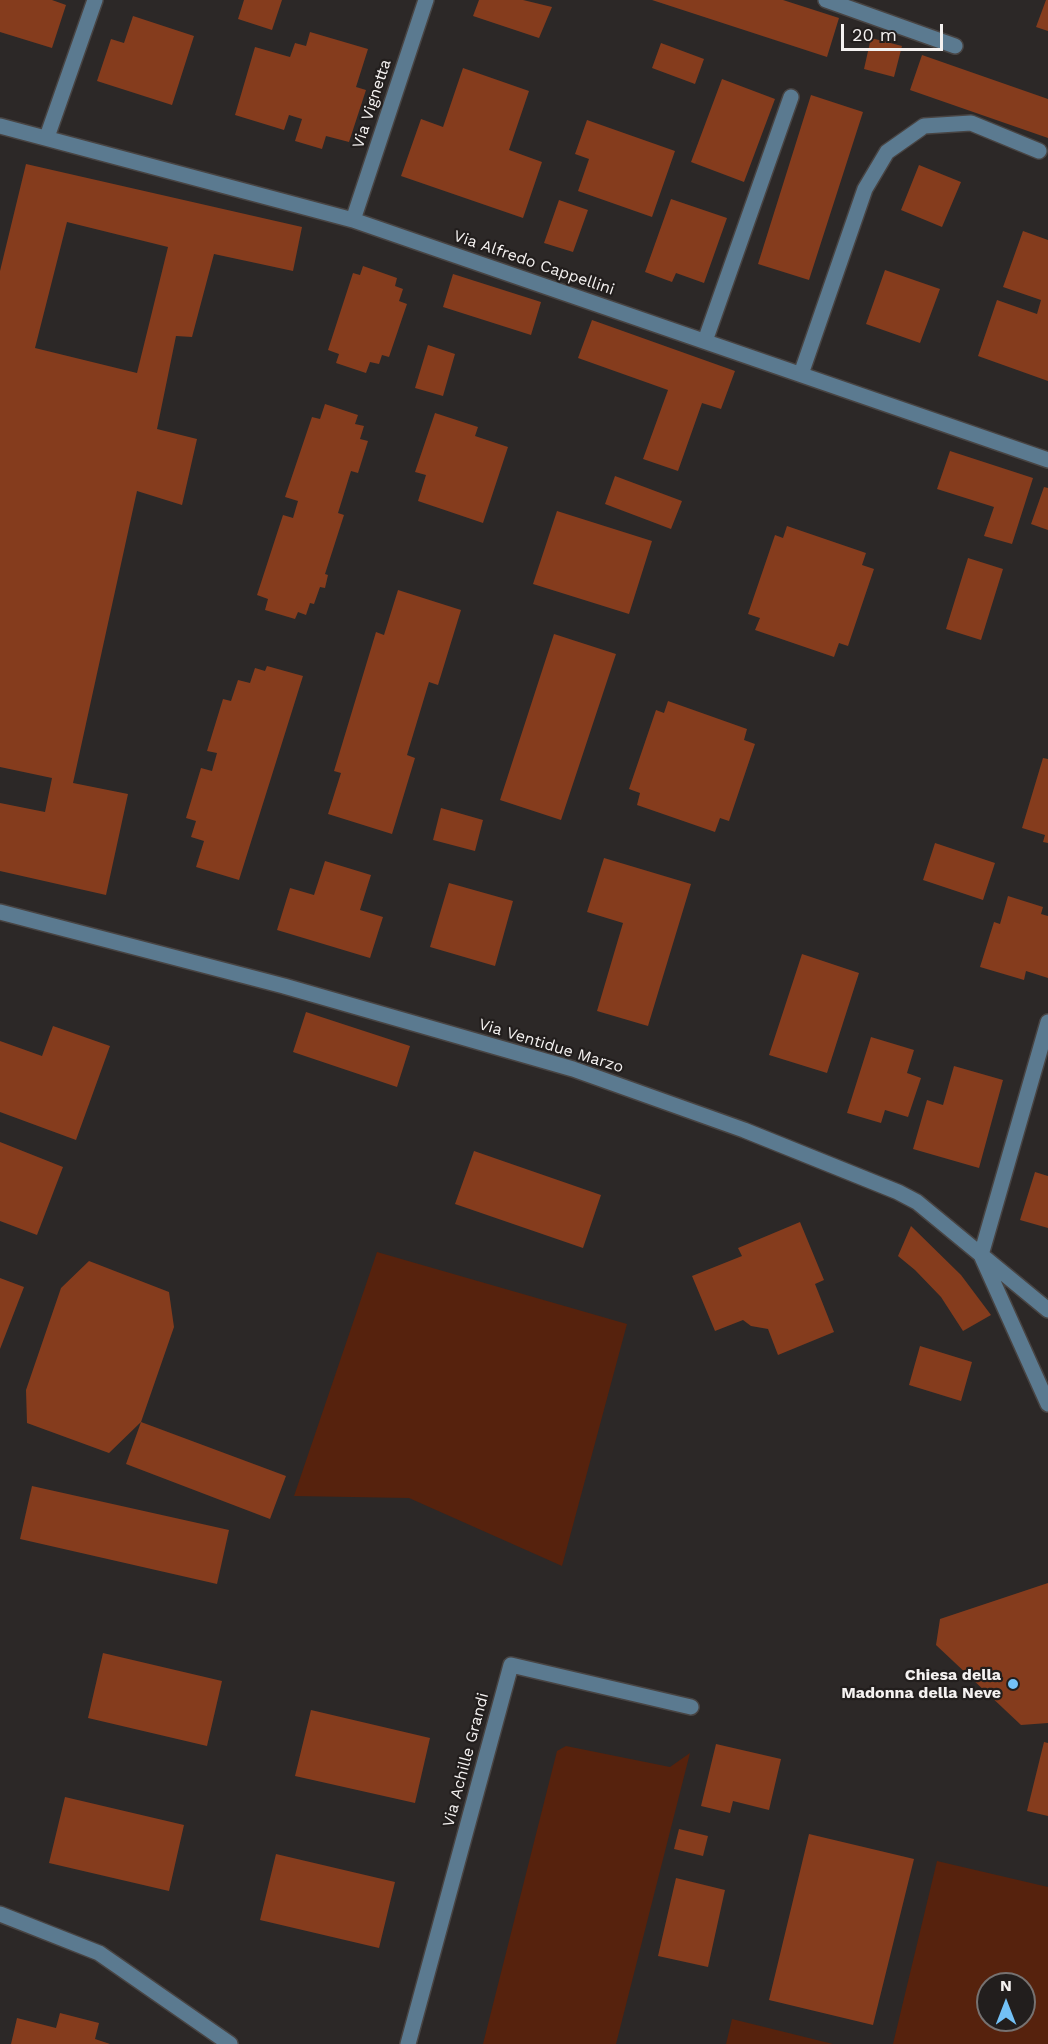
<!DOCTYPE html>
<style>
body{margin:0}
#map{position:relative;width:1048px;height:2044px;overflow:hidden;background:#2c2827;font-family:"Work Sans",sans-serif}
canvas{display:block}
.north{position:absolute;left:976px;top:1972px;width:60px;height:60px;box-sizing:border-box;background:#221e1d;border:2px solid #767271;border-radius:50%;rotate:0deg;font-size:16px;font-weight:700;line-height:24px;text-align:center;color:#f4f1f0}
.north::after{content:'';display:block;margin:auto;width:21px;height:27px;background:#73c1f6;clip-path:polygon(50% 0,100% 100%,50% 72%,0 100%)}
.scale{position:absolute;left:841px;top:24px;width:102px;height:27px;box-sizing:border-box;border:3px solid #f4f1f0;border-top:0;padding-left:8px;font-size:18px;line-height:21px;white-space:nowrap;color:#f4f1f0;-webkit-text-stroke:4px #221e1d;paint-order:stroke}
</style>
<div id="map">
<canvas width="1048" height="2044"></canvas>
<div class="north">N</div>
<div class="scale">20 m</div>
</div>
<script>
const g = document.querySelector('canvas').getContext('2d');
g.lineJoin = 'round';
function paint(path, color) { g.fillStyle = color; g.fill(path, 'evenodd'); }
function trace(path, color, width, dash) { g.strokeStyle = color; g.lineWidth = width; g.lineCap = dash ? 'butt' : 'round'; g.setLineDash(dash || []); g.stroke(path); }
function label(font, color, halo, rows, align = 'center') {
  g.font = font + ' "Work Sans",sans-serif'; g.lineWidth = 4.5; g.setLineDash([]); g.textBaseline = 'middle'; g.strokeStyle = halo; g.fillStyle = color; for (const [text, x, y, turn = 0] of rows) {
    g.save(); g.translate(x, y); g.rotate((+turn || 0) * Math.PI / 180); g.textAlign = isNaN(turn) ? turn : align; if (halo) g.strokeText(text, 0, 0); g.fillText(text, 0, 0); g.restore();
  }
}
paint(new Path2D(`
 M 377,1252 L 627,1324 L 562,1566 L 409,1498 L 294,1496 Z
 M 566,1746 L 670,1767 L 690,1753 L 616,2044 L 483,2044 L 557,1751 Z
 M 937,1861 L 1048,1887 L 1048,2044 L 893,2044 ZM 988,1984 L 1024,1984 L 1024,2020 L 988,2020 Z
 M 732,2019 L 833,2044 L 726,2044 Z`), '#56220d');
paint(new Path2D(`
 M 0,0 L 52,0 L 66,5 L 52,48 L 0,32 Z
 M 244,0 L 282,0 L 272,30 L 238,19 Z
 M 479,0 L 523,0 L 552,7 L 539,38 L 473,16 Z
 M 652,0 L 783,0 L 839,18 L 827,57 Z
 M 1046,0 L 1048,0 L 1048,31 L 1036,27 Z
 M 133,16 L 194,36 L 172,105 L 97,81 L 111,39 L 124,43 Z
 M 310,32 L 368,49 L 356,87 L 366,90 L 349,142 L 326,136 L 322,149 L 295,141 L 302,119 L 289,115 L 284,130 L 235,115 L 255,47 L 290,57 L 295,43 L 306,46 Z
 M 871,38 L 902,46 L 894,77 L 864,69 Z
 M 661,43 L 704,59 L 695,84 L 652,68 Z
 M 922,55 L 1048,99 L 1048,138 L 910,90 Z
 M 463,68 L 529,91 L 509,150 L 542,162 L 523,218 L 401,176 L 421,119 L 443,127 Z
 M 722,79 L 775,99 L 744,182 L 691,162 Z
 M 811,95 L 863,112 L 809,280 L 758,264 Z
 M 587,120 L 675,151 L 652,217 L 578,191 L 589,159 L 575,154 Z
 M 26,164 L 302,227 L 293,271 L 214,254 L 192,337 L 176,336 L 157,429 L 197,439 L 182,505 L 137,491 L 73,783 L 128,794 L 106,895 L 0,871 L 0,803 L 45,812 L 52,778 L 0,767 L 0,271 ZM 67,222 L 168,247 L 137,373 L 35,348 Z
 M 919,165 L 961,182 L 942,227 L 901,210 Z
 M 671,199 L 727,218 L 704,283 L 676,273 L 672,282 L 645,272 Z
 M 559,200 L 588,210 L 573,252 L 544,243 Z
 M 1023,231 L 1048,240 L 1048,381 L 978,356 L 997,300 L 1037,314 L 1041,300 L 1003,287 Z
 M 363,266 L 397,278 L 395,286 L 403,289 L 399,301 L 407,304 L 389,357 L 382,355 L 379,364 L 370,362 L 366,373 L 336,363 L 339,354 L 328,350 L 353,273 L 360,275 Z
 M 885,270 L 940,289 L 920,343 L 866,324 Z
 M 453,274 L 541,302 L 531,335 L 443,307 Z
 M 592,320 L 735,371 L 721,409 L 702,403 L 678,471 L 643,459 L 668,390 L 578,358 Z
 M 428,345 L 455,354 L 443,396 L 415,388 Z
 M 325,404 L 358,415 L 355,424 L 364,426 L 360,439 L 368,441 L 358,473 L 351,471 L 338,513 L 344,515 L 325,574 L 328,575 L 325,588 L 320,587 L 314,604 L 310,603 L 306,615 L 298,612 L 295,619 L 265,610 L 268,599 L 257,595 L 283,515 L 293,518 L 298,501 L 285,497 L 312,417 L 320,419 Z
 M 435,413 L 478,427 L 475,436 L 508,447 L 483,523 L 418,501 L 426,475 L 415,472 Z
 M 950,451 L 1033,478 L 1012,544 L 984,536 L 994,507 L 937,489 Z
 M 615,476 L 682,501 L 671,529 L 605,504 Z
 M 1044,487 L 1048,488 L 1048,530 L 1031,524 Z
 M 557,511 L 652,541 L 629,614 L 533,584 Z
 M 787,526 L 866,553 L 862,565 L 874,569 L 848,646 L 839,643 L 834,657 L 755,630 L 760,618 L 748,614 L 775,535 L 783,538 Z
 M 968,558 L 1003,569 L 981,640 L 946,629 Z
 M 398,590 L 461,610 L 438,685 L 429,682 L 407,755 L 415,758 L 392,834 L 328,814 L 341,773 L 334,771 L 376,632 L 384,635 Z
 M 554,634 L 616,654 L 561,820 L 500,800 Z
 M 267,666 L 303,676 L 239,880 L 196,867 L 204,841 L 191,837 L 196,821 L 186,818 L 201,768 L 212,771 L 217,753 L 207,751 L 223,699 L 231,701 L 238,680 L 250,683 L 255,668 L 265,671 Z
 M 668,701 L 747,729 L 744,740 L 755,744 L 729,821 L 720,818 L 715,832 L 637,805 L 640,793 L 629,789 L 656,710 L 664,713 Z
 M 1043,758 L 1048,759 L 1048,843 L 1043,842 L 1045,835 L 1022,828 Z
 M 441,808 L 483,820 L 475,851 L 433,840 Z
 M 935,843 L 995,863 L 983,900 L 923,880 Z
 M 604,858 L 691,884 L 648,1026 L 597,1011 L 623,923 L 587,912 Z
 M 325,861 L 371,875 L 360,910 L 383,917 L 370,958 L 277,930 L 290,888 L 314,895 Z
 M 449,883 L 513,901 L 495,966 L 430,947 Z
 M 1008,896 L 1043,907 L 1041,914 L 1048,916 L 1048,978 L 1026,971 L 1024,980 L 980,967 L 994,922 L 1000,924 Z
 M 802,954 L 859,973 L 827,1073 L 769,1055 Z
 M 306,1012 L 410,1046 L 397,1087 L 293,1052 Z
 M 53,1026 L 110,1046 L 76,1140 L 0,1112 L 0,1041 L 42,1056 Z
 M 871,1037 L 914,1050 L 907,1073 L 921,1078 L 908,1117 L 885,1110 L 881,1123 L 847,1113 Z
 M 954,1066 L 1003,1080 L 979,1168 L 913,1149 L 927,1100 L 943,1105 Z
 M 0,1142 L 63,1167 L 37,1235 L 0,1221 Z
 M 474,1151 L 601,1195 L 583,1248 L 455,1204 Z
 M 1035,1172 L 1048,1176 L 1048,1228 L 1020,1220 Z
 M 800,1222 L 824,1280 L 815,1284 L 834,1332 L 778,1355 L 768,1329 L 751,1326 L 743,1320 L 715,1331 L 692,1276 L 742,1256 L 738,1248 Z
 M 911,1226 L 961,1275 L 991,1315 L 963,1331 L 941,1297 L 915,1270 L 898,1256 Z
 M 89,1261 L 169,1292 L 174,1327 L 141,1422 L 109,1453 L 27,1423 L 26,1390 L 61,1288 Z
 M 0,1278 L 24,1287 L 0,1349 Z
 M 920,1346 L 972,1362 L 961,1401 L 909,1385 Z
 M 141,1422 L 286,1476 L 270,1519 L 126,1464 Z
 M 32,1486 L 229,1530 L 217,1584 L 20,1539 Z
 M 1048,1583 L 1048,1723 L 1021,1725 L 936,1645 L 940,1619 Z
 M 103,1653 L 222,1681 L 207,1746 L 88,1718 Z
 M 311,1710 L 430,1738 L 415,1803 L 295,1776 Z
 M 1044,1742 L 1048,1743 L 1048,1816 L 1027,1811 Z
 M 716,1744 L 781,1759 L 769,1810 L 733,1801 L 730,1813 L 701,1806 Z
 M 65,1797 L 184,1825 L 169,1891 L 49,1863 Z
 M 679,1829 L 708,1836 L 703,1856 L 674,1849 Z
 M 809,1834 L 914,1859 L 873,2025 L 769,2000 Z
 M 276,1854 L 395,1882 L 379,1948 L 260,1920 Z
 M 676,1878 L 725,1890 L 708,1967 L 658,1956 Z
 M 60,2013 L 99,2023 L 95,2039 L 110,2044 L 11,2044 L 17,2018 L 56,2028 Z`), '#853c1d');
const minor = new Path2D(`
 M 826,0 L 955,46
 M 0,126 L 353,220 L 1048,460
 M 47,137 L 95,0
 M 353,220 L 426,0
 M 705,341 L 791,97
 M 801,374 L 865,189 L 887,152 L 924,126 L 971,123 L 1039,151
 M 0,912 L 284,986 L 573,1069 L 744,1130 L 898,1192 L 917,1202 L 1048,1310
 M 1048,1022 L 981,1255 L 1048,1404
 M 0,1914 L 99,1953 L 230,2044
 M 408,2044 L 511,1665 L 691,1707`);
trace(minor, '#484443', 18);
trace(minor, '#5b7a90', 15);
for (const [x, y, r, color] of [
 [1013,1684,6,"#73c1f6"]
]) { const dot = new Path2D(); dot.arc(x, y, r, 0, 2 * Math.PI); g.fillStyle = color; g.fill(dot); trace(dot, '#221e1d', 2); }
label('16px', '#f4f1f0', '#221e1d', [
 ["Via Vignetta",372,104,-72],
 ["Via Alfredo Cappellini",534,263,19],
 ["Via Ventidue Marzo",551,1046,17],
 ["Via Achille Grandi",466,1760,-75]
]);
label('bold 16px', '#f4f1f0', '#221e1d', [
 ["Chiesa della",1001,1675],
 ["Madonna della Neve",1001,1693]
], 'right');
</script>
